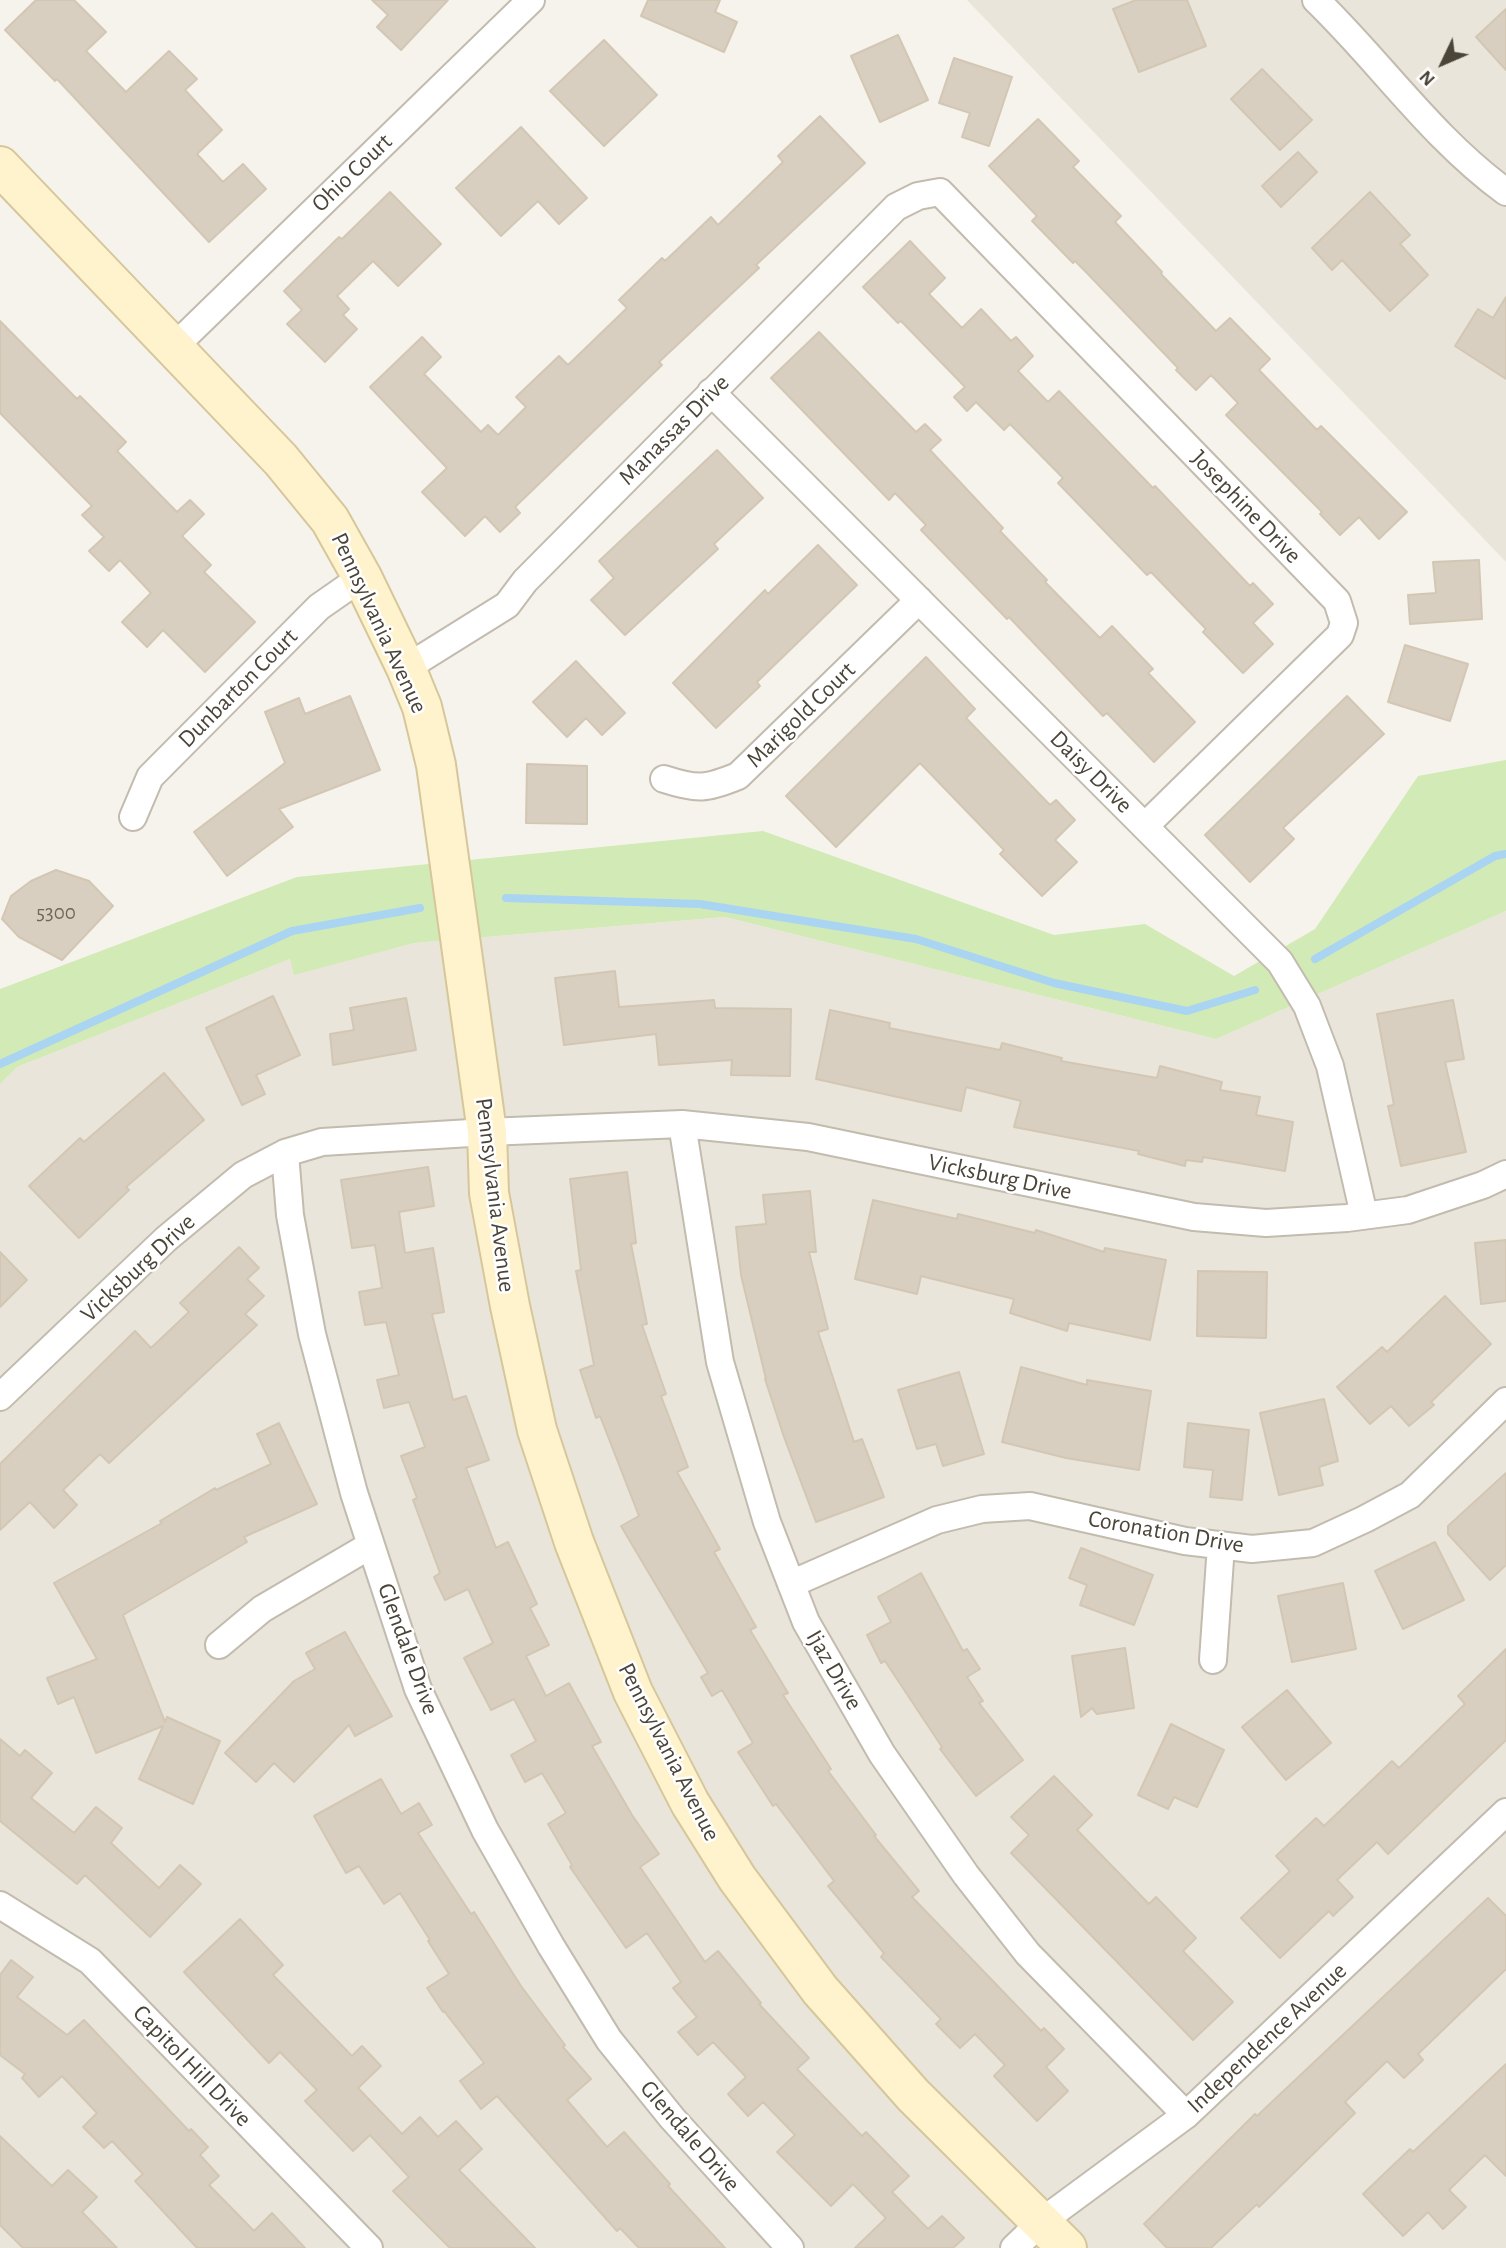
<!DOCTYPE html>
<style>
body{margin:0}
#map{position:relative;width:1506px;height:2248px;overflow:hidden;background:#f6f3ec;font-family:"Alegreya Sans",sans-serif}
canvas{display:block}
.north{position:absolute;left:1408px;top:28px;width:70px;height:70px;-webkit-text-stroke:5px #fff;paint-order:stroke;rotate:226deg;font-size:19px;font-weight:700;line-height:28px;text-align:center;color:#4b4439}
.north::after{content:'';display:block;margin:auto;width:24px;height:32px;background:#4b4439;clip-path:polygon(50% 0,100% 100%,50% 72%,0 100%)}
</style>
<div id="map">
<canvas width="1506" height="2248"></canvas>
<div class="north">N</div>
</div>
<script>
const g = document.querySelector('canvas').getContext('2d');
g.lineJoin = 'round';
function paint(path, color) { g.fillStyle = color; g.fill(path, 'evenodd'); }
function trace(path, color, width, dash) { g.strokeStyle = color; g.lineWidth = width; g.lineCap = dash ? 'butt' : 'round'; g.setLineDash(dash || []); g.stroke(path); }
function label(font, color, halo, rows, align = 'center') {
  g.font = font + ' "Alegreya Sans",sans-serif'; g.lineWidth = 5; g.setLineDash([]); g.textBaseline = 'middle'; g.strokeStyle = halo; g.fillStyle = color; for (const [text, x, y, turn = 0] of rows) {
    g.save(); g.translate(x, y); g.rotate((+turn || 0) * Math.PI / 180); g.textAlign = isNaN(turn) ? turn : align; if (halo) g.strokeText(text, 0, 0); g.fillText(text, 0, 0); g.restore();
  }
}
paint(new Path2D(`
 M 967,0 L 1506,0 L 1506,562 Z
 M 1506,911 L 1506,2248 L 0,2248 L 0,1084 L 17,1067 L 290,959 L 295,974 L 414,943 L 725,917 L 1216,1039 Z`), '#eae5da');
paint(new Path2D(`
 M 1506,760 L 1506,911 L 1216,1039 L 725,917 L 414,943 L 294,975 L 290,959 L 17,1067 L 0,1084 L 0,989 L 297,877 L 763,831 L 1054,935 L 1145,924 L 1234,976 L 1315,929 L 1418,776 Z`), '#d2eab5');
trace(new Path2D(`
 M 506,898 L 700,904 L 916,939 L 1054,983 L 1187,1011 L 1255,990
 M 1315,959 L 1495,856 L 1506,854
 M 0,1064 L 292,931 L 420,908`), '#a9d4f2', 8);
const building = new Path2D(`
 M 36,0 L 74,0 L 106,32 L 86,51 L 126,92 L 169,51 L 197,79 L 185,90 L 222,130 L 197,154 L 223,182 L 243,164 L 266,189 L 209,242 L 57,79 L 55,81 L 5,30 Z
 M 372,0 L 448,0 L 401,50 L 377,27 L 388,15 Z
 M 648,0 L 720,0 L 715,12 L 737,22 L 724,52 L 641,16 Z
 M 1136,0 L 1187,0 L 1206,46 L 1139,72 L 1113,9 Z
 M 1506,9 L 1506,70 L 1476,37 Z
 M 898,35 L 928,100 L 880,122 L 851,56 Z
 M 604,40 L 657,95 L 604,146 L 550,91 Z
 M 954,58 L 1012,77 L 989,146 L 962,137 L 970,113 L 939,103 Z
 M 1262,69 L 1312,120 L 1280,150 L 1231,99 Z
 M 820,116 L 865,163 L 756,265 L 759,268 L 659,362 L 662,365 L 515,507 L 520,513 L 500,532 L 485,516 L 465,536 L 422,492 L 447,468 L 370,387 L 422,337 L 441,357 L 424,374 L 481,432 L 488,425 L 498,435 L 526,407 L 516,397 L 559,356 L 568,365 L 627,308 L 619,300 L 662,258 L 665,261 L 711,217 L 718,225 L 783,162 L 778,156 Z
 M 1038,119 L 1079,161 L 1073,167 L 1121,216 L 1115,222 L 1162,272 L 1161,274 L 1216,331 L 1230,318 L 1270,359 L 1259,370 L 1317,430 L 1321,426 L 1407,512 L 1379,539 L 1359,517 L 1340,535 L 1320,514 L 1322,512 L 1226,415 L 1238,403 L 1211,375 L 1196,390 L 1176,370 L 1178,368 L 1085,271 L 1075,261 L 1073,263 L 1032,221 L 1037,216 L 989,166 Z
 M 521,127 L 587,198 L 559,224 L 538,201 L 501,236 L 456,188 Z
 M 1298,152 L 1317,172 L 1281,207 L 1262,186 Z
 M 390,192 L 441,244 L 398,286 L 373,261 L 337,296 L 349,309 L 343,315 L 357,329 L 325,362 L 287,324 L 302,310 L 284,291 L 339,237 L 342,239 Z
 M 1370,192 L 1410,235 L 1400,244 L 1428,275 L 1390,311 L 1342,260 L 1332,270 L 1312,248 Z
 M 910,241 L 945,278 L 929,294 L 962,328 L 981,309 L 1011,341 L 1016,337 L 1033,356 L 1018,371 L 1048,402 L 1059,391 L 1153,488 L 1155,486 L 1250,586 L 1253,583 L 1273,604 L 1253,623 L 1273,644 L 1243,673 L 1203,632 L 1206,629 L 1151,572 L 1147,575 L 1058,483 L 1063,478 L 1010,424 L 1004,430 L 976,402 L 967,411 L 954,397 L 965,387 L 901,321 L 898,323 L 863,287 Z
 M 1506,297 L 1506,379 L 1455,346 L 1478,309 L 1493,318 Z
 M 0,321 L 77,399 L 80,396 L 126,442 L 117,451 L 177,512 L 190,500 L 204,514 L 182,536 L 211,565 L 204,572 L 255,622 L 205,672 L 163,630 L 147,647 L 122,622 L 151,593 L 120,560 L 109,571 L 89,551 L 104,537 L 82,515 L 92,506 L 0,413 Z
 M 819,332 L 916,432 L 925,424 L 941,440 L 930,450 L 1003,528 L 1000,531 L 1047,580 L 1045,582 L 1100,638 L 1112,626 L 1153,669 L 1148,673 L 1195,722 L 1154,762 L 1107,713 L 1103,716 L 1009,617 L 1007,619 L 921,530 L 926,525 L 895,493 L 889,500 L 771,378 Z
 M 717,450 L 763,498 L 714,544 L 718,549 L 625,635 L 591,600 L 614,578 L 599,561 Z
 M 818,545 L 857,585 L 757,682 L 760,686 L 716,728 L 673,683 L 765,590 L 768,594 Z
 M 1479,560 L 1482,619 L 1410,624 L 1408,595 L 1436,593 L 1433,562 Z
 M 1405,645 L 1468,664 L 1450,721 L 1388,702 Z
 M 926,657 L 975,709 L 966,718 L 1050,805 L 1056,800 L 1075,820 L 1055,840 L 1077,862 L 1042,896 L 1000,854 L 1004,850 L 920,763 L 836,847 L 786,796 Z
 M 576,661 L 625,713 L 602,735 L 586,718 L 567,737 L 533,702 Z
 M 350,696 L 380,770 L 279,809 L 293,827 L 227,876 L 194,832 L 285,763 L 265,712 L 299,698 L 305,714 Z
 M 1347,696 L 1384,734 L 1283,828 L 1294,839 L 1250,882 L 1205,835 Z
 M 527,764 L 587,766 L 587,824 L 526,823 Z
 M 56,870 L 89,881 L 113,906 L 62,960 L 19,937 L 2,919 L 11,896 L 31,881 Z
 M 615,971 L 619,1007 L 714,1000 L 715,1008 L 791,1009 L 790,1076 L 731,1075 L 732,1060 L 659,1065 L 656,1034 L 564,1045 L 555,978 Z
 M 273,996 L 300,1055 L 256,1075 L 265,1094 L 242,1105 L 206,1028 Z
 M 406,998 L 416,1050 L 333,1065 L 330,1034 L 354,1030 L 350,1008 Z
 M 1453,1000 L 1464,1059 L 1445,1062 L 1466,1152 L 1401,1166 L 1388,1106 L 1394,1105 L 1377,1014 Z
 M 830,1010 L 890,1023 L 889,1028 L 1000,1050 L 1002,1043 L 1062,1058 L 1061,1061 L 1157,1078 L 1160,1066 L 1222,1082 L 1220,1090 L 1260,1097 L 1256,1115 L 1293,1122 L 1285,1171 L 1203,1157 L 1202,1162 L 1186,1160 L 1185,1166 L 1138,1154 L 1139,1151 L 1014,1127 L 1021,1101 L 966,1087 L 961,1111 L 816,1079 Z
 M 164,1073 L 204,1120 L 126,1187 L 129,1190 L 79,1238 L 29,1186 L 80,1138 L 84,1142 Z
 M 428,1167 L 434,1206 L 399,1212 L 405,1253 L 433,1248 L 444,1312 L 432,1314 L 453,1400 L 466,1396 L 489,1460 L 466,1468 L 496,1548 L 508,1542 L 537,1604 L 530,1608 L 549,1645 L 526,1656 L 546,1696 L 569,1683 L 601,1742 L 592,1746 L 632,1815 L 659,1854 L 640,1867 L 705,1962 L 718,1951 L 761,2003 L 759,2004 L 809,2058 L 797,2069 L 862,2136 L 866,2132 L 909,2176 L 892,2192 L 928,2229 L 942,2216 L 964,2238 L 953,2248 L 855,2248 L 886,2218 L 853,2184 L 831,2206 L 777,2152 L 795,2135 L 763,2102 L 748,2116 L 728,2094 L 746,2077 L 713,2042 L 698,2055 L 678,2032 L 697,2017 L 673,1988 L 681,1982 L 647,1933 L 626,1948 L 570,1867 L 572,1865 L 548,1824 L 566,1813 L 542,1773 L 525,1782 L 511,1755 L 536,1741 L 514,1699 L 491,1710 L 464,1658 L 493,1643 L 468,1589 L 445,1600 L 434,1577 L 440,1573 L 413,1500 L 417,1498 L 401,1456 L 425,1447 L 409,1402 L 384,1408 L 377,1380 L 399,1375 L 386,1322 L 365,1325 L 359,1292 L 382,1288 L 375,1245 L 352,1248 L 341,1180 Z
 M 627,1172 L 636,1243 L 631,1244 L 647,1324 L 642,1325 L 666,1394 L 661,1396 L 688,1467 L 677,1472 L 720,1549 L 714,1552 L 756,1627 L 750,1630 L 788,1693 L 783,1695 L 831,1769 L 828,1771 L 876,1835 L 874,1836 L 919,1891 L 912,1897 L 1041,2031 L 1044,2028 L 1064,2049 L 1046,2067 L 1068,2091 L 1037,2121 L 994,2076 L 1005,2065 L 975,2034 L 960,2048 L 936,2024 L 941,2019 L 881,1957 L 884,1953 L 828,1886 L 834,1881 L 776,1804 L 773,1806 L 738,1752 L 753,1743 L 722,1690 L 712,1696 L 701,1677 L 708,1673 L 621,1526 L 639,1516 L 600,1416 L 596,1418 L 580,1370 L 594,1365 L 576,1271 L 581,1270 L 570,1179 Z
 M 810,1191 L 816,1252 L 809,1252 L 828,1329 L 818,1332 L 854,1442 L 862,1439 L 884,1497 L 816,1522 L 784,1437 L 765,1379 L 766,1379 L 741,1275 L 736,1227 L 766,1224 L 763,1195 Z
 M 873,1200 L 957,1219 L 958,1214 L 1035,1233 L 1036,1230 L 1104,1252 L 1105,1248 L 1166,1260 L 1150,1340 L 1069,1323 L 1067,1331 L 1010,1313 L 1014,1299 L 921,1276 L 917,1294 L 855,1279 Z
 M 1506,1240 L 1506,1301 L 1481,1304 L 1475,1243 Z
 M 239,1247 L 259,1268 L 247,1279 L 264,1296 L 245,1314 L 257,1325 L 109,1463 L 100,1454 L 63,1490 L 77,1505 L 54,1528 L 30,1502 L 0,1530 L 0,1464 L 135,1331 L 151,1348 L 189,1312 L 180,1303 Z
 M 0,1252 L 27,1280 L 0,1307 Z
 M 1198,1271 L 1267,1272 L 1266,1338 L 1197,1336 Z
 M 1445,1296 L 1491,1344 L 1431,1402 L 1434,1405 L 1409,1426 L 1391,1406 L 1370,1424 L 1337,1387 L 1382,1347 L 1387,1352 Z
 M 1021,1367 L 1087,1385 L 1087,1380 L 1151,1391 L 1139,1470 L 1066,1458 L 1002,1442 Z
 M 959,1372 L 984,1454 L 943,1466 L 936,1444 L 917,1449 L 898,1390 Z
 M 1324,1399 L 1338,1461 L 1319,1467 L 1323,1485 L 1279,1495 L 1260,1413 Z
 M 279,1423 L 317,1504 L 244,1537 L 247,1542 L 123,1615 L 165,1722 L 167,1717 L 220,1741 L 193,1804 L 139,1779 L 163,1726 L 96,1753 L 74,1697 L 58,1704 L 47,1678 L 97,1659 L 54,1583 L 162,1523 L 160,1521 L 215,1488 L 216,1490 L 271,1464 L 257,1434 Z
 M 1188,1423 L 1249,1430 L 1242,1500 L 1210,1497 L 1213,1470 L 1184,1467 Z
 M 1506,1473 L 1506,1565 L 1490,1580 L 1448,1534 L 1448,1526 Z
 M 1435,1542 L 1464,1600 L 1403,1629 L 1375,1571 Z
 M 1081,1548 L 1153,1575 L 1134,1625 L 1080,1605 L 1087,1585 L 1069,1578 Z
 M 921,1573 L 963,1651 L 967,1649 L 980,1669 L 967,1677 L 983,1701 L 979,1703 L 1023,1760 L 976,1796 L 940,1749 L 942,1747 L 885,1661 L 881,1663 L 867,1635 L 891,1622 L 878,1597 Z
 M 1343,1583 L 1356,1649 L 1292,1662 L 1278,1596 Z
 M 345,1632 L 392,1716 L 355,1736 L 349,1725 L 294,1782 L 274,1763 L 256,1782 L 225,1753 L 294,1681 L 315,1669 L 306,1653 Z
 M 1125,1648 L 1134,1708 L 1097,1714 L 1092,1708 L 1081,1717 L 1072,1656 Z
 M 1506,1649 L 1506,1740 L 1388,1854 L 1377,1842 L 1337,1880 L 1353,1897 L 1333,1916 L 1329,1911 L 1280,1958 L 1241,1918 L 1290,1871 L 1276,1856 L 1316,1818 L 1324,1826 L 1392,1761 L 1399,1768 L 1465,1704 L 1458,1696 Z
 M 1287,1690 L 1331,1743 L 1286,1780 L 1242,1727 Z
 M 1171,1724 L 1224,1750 L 1197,1807 L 1174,1797 L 1168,1809 L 1138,1795 Z
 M 0,1739 L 20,1756 L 25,1750 L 52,1773 L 31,1798 L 74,1833 L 96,1807 L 122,1828 L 111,1843 L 159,1888 L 180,1865 L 201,1884 L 150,1937 L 85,1875 L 77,1884 L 0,1821 Z
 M 1054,1776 L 1092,1815 L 1077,1830 L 1149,1904 L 1156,1897 L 1196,1938 L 1183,1951 L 1233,2002 L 1193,2040 L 1011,1853 L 1029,1835 L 1011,1817 Z
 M 381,1779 L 401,1814 L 419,1803 L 432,1825 L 418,1833 L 471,1914 L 474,1912 L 521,1986 L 565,2045 L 563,2047 L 591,2079 L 567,2100 L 607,2147 L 624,2132 L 670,2184 L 668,2186 L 725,2248 L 639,2248 L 620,2228 L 617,2231 L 497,2096 L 481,2109 L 460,2081 L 484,2063 L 444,2011 L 443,2012 L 427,1988 L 449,1974 L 428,1941 L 430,1940 L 400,1893 L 384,1904 L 359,1866 L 346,1873 L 314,1816 Z
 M 1488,1898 L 1506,1916 L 1506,1969 L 1418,2054 L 1423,2060 L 1404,2078 L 1387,2061 L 1345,2102 L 1355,2113 L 1259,2207 L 1257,2204 L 1211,2248 L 1167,2248 L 1144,2224 L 1255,2114 L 1257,2116 Z
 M 240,1919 L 283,1965 L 273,1975 L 352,2056 L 362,2046 L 381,2066 L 358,2088 L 402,2134 L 420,2117 L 438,2137 L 456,2121 L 482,2149 L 459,2170 L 535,2248 L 450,2248 L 393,2191 L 409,2177 L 370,2135 L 353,2151 L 305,2101 L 317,2090 L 280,2052 L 269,2063 L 184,1972 Z
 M 11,1960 L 33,1977 L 17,1997 L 67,2035 L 84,2020 L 189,2131 L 191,2129 L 208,2147 L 200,2155 L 219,2176 L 209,2185 L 254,2231 L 272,2213 L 305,2248 L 197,2248 L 135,2181 L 143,2174 L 112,2141 L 104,2148 L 83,2127 L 97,2113 L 62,2076 L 39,2097 L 22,2078 L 25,2074 L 0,2055 L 0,1975 Z
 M 1506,2064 L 1506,2176 L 1485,2155 L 1449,2190 L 1466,2207 L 1443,2229 L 1428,2212 L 1403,2236 L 1363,2194 L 1410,2149 L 1413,2152 Z
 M 0,2136 L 52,2186 L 68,2170 L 97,2197 L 82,2212 L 117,2248 L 23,2248 L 0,2225 Z`);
paint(building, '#d8cfc1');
trace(building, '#d3c7b4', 2);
const street = new Path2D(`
 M 1316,0 C 1381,63 1432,138 1506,192
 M 174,347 L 531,0
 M 711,392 L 1280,962 L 1307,1006 L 1330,1066 L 1364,1215
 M 406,668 L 507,605 L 525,581 L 896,207 L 918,196 L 940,192 L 1337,601 L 1344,623 L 1340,635 L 1145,826
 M 664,779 C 698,790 706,789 738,776 L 919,600
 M 133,817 L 150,777 L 319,607 L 362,577
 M 682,1124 L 720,1362 L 767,1522 L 806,1622 L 882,1754 L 966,1875 L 1028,1954 L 1186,2115
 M 285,1153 L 290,1215 L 312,1334 L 354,1493 L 418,1689 L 485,1830 L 551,1946 L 609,2040 L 672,2118 L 790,2248
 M 0,1397 L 166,1239 L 243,1175 L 285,1153 L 322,1142 L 487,1132 L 682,1124 L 808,1137 L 1194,1217 L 1266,1223 L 1347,1218 L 1408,1210 L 1483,1185 L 1506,1174
 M 791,1584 L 937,1520 L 982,1509 L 1030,1506 L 1185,1541 L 1252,1549 L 1313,1543 L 1365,1519 L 1410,1495 L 1506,1401
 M 219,1645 L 262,1609 L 371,1545
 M 1213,1660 L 1221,1545
 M 0,1905 L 90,1961 L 369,2248
 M 1014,2248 L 1041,2222 L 1186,2115 L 1506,1812`);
const secondary = new Path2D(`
 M 0,166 L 281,460 L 330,520 L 362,577 L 406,668 L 422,707 L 436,765 L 487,1132 L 489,1193 L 510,1306 L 537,1430 L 574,1542 L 633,1692 L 690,1803 L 737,1878 L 820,1990 L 913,2095 L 1067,2248`);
trace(street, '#c2bbae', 30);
trace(secondary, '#d6c79b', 42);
trace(street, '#fff', 26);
trace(secondary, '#fff3cd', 38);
label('21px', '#6e675b', null, [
 ["5300",56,913]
]);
label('24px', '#4b4439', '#fff', [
 ["Ohio Court",352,173,-44],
 ["Manassas Drive",674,430,-45],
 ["Josephine Drive",1246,507,46],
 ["Pennsylvania Avenue",379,623,65],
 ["Dunbarton Court",238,688,-45],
 ["Marigold Court",801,715,-44],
 ["Daisy Drive",1091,772,45],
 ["Vicksburg Drive",1000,1177,12],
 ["Pennsylvania Avenue",495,1195,83],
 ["Vicksburg Drive",138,1268,-43],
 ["Coronation Drive",1166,1532,10],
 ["Glendale Drive",408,1649,70],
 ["Ijaz Drive",834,1670,60],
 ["Pennsylvania Avenue",669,1752,63],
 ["Independence Avenue",1267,2038,-43],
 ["Capitol Hill Drive",192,2066,46],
 ["Glendale Drive",690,2136,49]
]);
</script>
